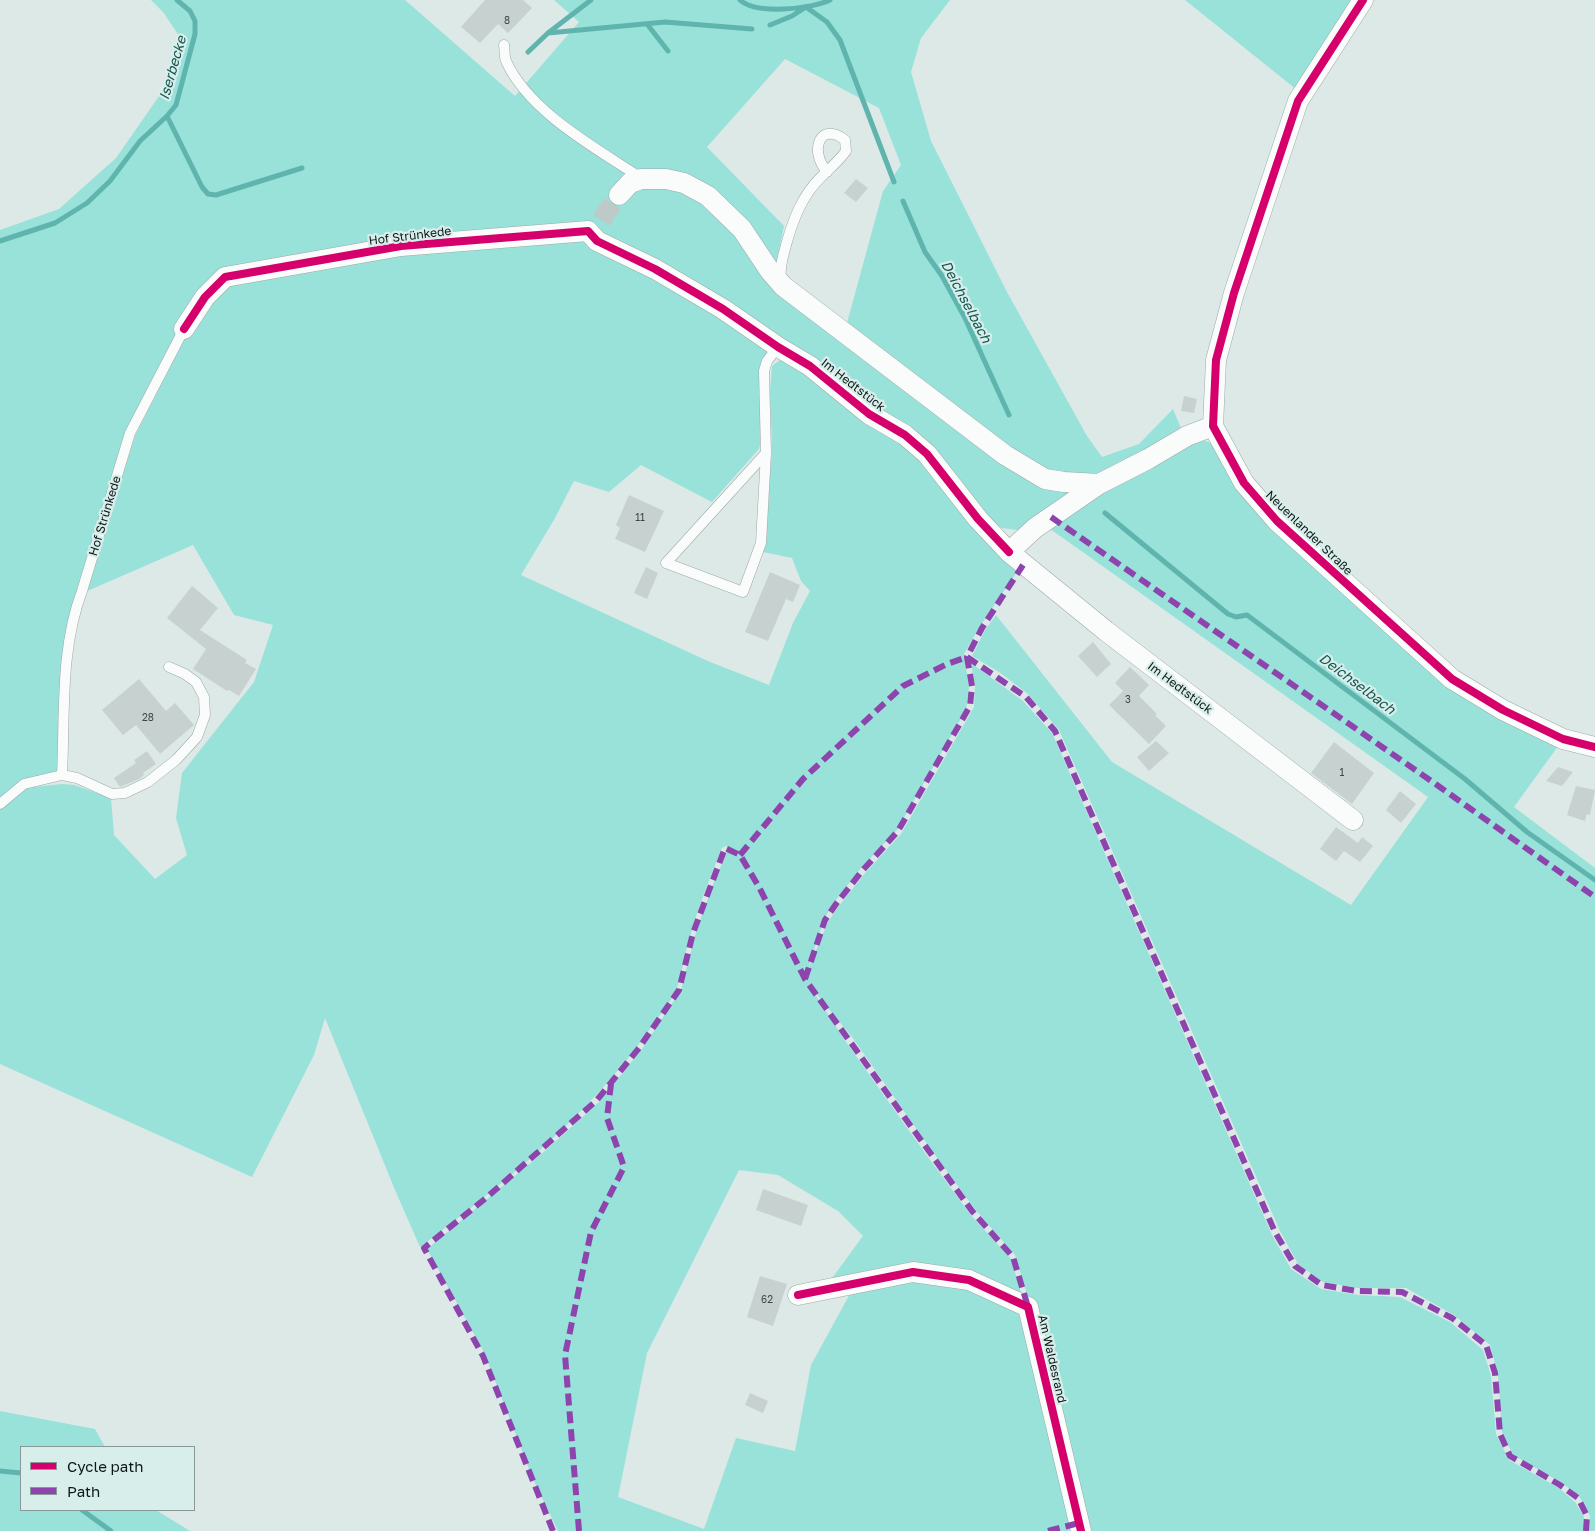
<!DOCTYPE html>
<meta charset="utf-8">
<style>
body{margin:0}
#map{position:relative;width:1595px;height:1531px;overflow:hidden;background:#dce9e7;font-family:"Golos Text",sans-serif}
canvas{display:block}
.legend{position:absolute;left:20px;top:1446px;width:175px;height:65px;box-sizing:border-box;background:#d7eeeb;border:1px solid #879896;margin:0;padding:6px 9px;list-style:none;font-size:15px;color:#0f1716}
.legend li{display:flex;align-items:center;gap:10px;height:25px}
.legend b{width:25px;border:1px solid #879896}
</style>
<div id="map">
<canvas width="1595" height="1531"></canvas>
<ul class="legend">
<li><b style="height:6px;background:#d6006c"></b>Cycle path</li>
<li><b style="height:6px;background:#8e44ad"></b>Path</li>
</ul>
</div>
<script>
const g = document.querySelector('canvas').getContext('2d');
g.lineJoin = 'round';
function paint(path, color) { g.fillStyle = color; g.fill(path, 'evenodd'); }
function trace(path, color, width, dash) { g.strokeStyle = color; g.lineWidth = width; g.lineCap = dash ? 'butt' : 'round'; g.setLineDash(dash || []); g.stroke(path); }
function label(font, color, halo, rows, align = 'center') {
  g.font = font + ' "Golos Text",sans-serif'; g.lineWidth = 4.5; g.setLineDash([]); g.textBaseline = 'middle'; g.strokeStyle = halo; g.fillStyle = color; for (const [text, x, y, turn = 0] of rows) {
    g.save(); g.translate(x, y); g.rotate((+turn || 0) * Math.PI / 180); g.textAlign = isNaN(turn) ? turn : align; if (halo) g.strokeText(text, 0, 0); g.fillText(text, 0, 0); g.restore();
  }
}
paint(new Path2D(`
 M 151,0 L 405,0 L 515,96 L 579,22 L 554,0 L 950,0 L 921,38 L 911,72 L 931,141 L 1007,292 L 1087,436 L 1102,457 L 1139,444 L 1173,409 L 1183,433 L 1126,471 L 1017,530 L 1002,528 L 983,519 L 929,448 L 863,403 L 784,343 L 770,351 L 762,359 L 759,386 L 762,436 L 759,449 L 712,502 L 641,465 L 609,492 L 574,481 L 555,518 L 521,575 L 710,662 L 769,685 L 793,623 L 810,591 L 801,581 L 792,558 L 763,552 L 772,451 L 770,391 L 772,366 L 780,360 L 793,365 L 823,383 L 866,419 L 901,437 L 915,448 L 978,525 L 983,540 L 1019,569 L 980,626 L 964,654 L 969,687 L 966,710 L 897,830 L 861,868 L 835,901 L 824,919 L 807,972 L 828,922 L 838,907 L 866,872 L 901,834 L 974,707 L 975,686 L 971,663 L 1023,701 L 1052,733 L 1272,1235 L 1291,1269 L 1321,1289 L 1358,1295 L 1400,1297 L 1450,1322 L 1483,1350 L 1491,1376 L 1496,1434 L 1509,1460 L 1559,1488 L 1575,1502 L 1584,1517 L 1584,1531 L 1085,1531 L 1031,1307 L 1015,1255 L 974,1208 L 930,1148 L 852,1037 L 809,985 L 846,1042 L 925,1153 L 970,1214 L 1011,1259 L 1023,1299 L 972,1274 L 925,1267 L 911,1268 L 827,1285 L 863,1236 L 838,1211 L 778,1175 L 739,1170 L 647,1353 L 618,1497 L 704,1529 L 736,1438 L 795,1451 L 811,1365 L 851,1292 L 912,1278 L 969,1284 L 1024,1310 L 1076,1528 L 1069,1531 L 558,1531 L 532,1477 L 484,1352 L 427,1249 L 546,1150 L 599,1102 L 642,1049 L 681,990 L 696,932 L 713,884 L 727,852 L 738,855 L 726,846 L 722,848 C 711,876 699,904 691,933 C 685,951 683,971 677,988 C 672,1001 660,1014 652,1026 C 591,1114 505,1183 420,1247 L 395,1190 L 325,1018 L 314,1055 L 252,1177 L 0,1064 L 0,808 L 24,788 L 62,784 L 74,785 L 111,798 L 114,835 L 155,879 L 187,855 L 176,818 L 182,773 L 254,682 L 273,625 L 234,615 L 193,545 L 85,592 L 135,436 L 189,330 L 209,299 L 228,281 L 406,250 L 533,245 L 532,233 L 406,240 L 225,271 L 202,293 L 184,319 L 126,432 L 86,570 L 72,612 L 64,655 L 58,771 L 24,779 L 0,798 L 0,230 L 59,209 L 116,158 L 173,76 L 184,43 L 163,12 ZM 785,59 L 879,108 L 901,165 L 883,191 L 847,323 L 775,269 L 784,226 L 707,147 Z
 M 1185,0 L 1353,0 L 1297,90 Z
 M 1195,438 L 1209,442 L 1403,646 L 1561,742 L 1514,807 L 1595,868 L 1595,1531 L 1589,1531 L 1590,1516 L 1579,1496 L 1562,1483 L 1513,1455 L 1502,1432 L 1498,1374 L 1490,1345 L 1454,1315 L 1406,1288 L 1358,1288 L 1323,1282 L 1298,1264 L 1280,1231 L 1059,730 L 1028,694 L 999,672 L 972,656 L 985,630 L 996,615 L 1112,762 L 1351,905 L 1428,797 L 1046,526 L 1077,507 Z
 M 0,1411 L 95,1429 L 105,1447 L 21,1447 L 21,1510 L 156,1510 L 190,1531 L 0,1531 Z`), '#98e2da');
trace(new Path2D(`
 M 740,0 C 756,15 812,9 830,0
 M 647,24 L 668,51
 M 770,25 L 792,16 L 806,7 L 827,22 L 840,40 L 894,182
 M 548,33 L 665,22 L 752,29
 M 528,52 L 548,33 L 591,0
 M 167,116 L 176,105 L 195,34 L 195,21 L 190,11 L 177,0
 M 903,201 L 925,252 L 942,276 L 965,318 L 1009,415
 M 0,241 L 55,223 L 87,203 L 110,181 L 140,141 L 167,116 L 202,187 L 208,194 L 216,195 L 302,168
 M 1105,513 L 1228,614 L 1236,617 L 1247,615 L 1465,779 L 1527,832 L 1595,880
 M 0,1471 L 21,1473
 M 82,1510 L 111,1531`), '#5fb5ae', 5);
paint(new Path2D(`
 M 485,0 L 523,0 L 532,8 L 508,33 L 498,24 L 480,43 L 461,27 Z
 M 856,179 L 868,188 L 856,202 L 844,193 Z
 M 1184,396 L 1197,399 L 1194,413 L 1181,411 Z
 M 629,495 L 664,511 L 645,552 L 615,539 L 620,528 L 616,525 Z
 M 646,567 L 658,573 L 647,599 L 634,593 Z
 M 770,572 L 800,585 L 793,602 L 786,599 L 768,641 L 745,632 Z
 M 192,586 L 218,608 L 200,630 L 247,660 L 245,663 L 256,669 L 239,696 L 229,690 L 227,691 L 193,669 L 206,649 L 167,618 Z
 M 1093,642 L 1111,664 L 1097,677 L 1078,656 Z
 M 1130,667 L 1149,685 L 1139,696 L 1157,714 L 1155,715 L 1166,726 L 1149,744 L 1109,705 L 1123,691 L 1115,683 Z
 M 139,679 L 166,711 L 175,703 L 194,725 L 160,754 L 136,725 L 123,735 L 102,710 Z
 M 1156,741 L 1169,753 L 1149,771 L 1137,757 Z
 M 1334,742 L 1374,773 L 1352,804 L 1311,773 Z
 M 147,751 L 156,764 L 143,773 L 144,775 L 139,779 L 120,787 L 114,778 L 136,763 L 134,760 Z
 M 1558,767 L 1573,772 L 1562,786 L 1546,781 Z
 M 1576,786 L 1595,790 L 1590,815 L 1587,814 L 1585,821 L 1567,815 Z
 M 1400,791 L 1416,804 L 1401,823 L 1386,810 Z
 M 1336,827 L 1358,843 L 1362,837 L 1373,846 L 1360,862 L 1344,851 L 1336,861 L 1320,849 Z
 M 763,1189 L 808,1205 L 801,1226 L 756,1210 Z
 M 760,1276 L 787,1284 L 773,1326 L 747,1317 Z
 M 750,1393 L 768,1401 L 763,1413 L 745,1405 Z`), '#c7d2d0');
trace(new Path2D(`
 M 601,220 L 619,195`), '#bdcac8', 20, [20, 10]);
const lane = new Path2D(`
 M 504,45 C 505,50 504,56 506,61 C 529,112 596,148 641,178
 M 781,280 C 779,268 783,257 786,245 C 793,220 802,195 822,176 C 830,168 839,161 846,151 L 845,140 C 821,121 808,149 827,172
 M 766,453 L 666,563 L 743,592 L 761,543 L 766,453 L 764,371 L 767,361 L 778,347
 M 62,775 C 65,714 60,649 82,591 L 130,433 L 184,329
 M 0,804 L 24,784 L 62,775 L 77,778 L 112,794 L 125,793 L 148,782 L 176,760 L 197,737 L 205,715 L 204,697 L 196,682 L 185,674 L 169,667`);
const street = new Path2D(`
 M 1363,0 L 1298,101 L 1234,293 L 1216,360 L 1213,426 L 1244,483 L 1277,521 L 1452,679 L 1503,710 L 1563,739 L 1595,747
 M 619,195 L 630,183 L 641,179 L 666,179 L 684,183 L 708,196 L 742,229 L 770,271 L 783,286 L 1005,455 L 1045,479 L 1064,482 L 1099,484
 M 184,329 L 205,297 L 225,277 L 401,246 L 588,231 L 597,241 L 655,269 L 723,309 L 778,347 L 810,366 L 869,414 L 905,435 L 927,454 L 978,519 L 1009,552
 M 1213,426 L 1187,436 L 1148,459 L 1099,484 L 1035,528 L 1009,552 L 1106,631 L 1353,820
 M 798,1295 L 913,1272 L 969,1280 L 1028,1307 L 1081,1531`);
trace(lane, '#9ea8a7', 11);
trace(street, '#9ea8a7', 21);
trace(lane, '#fafcfb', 10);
trace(street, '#fafcfb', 20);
trace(new Path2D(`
 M 1051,517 L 1437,785 L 1595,897
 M 967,657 L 1026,697 L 1055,731 L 1275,1232 L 1295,1266 L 1322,1285 L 1357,1291 L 1402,1292 L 1452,1318 L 1486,1345 L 1495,1373 L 1500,1434 L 1510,1456 L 1560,1485 L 1578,1498 L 1587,1516 L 1586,1531
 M 740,855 L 803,779 L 903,686 L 947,664 L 967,657
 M 805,979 L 825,920 L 836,904 L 862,871 L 898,831 L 970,706 L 972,686 L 967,657 L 982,628 L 1023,565
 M 553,1531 L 483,1356 L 424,1248 L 486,1198 L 597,1100 L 639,1048 L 679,990 L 693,933 L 725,848 L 740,855 L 759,887 L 805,979 L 972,1211 L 1013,1257 L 1028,1307
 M 579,1531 L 565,1355 L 591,1232 L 624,1167 L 607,1118 L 611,1084
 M 1048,1531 L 1079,1523`), '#8e44ad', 6, [12, 6]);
trace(new Path2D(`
 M 1363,0 L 1298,101 L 1234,293 L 1216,360 L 1213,426 L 1244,483 L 1277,521 L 1452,679 L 1503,710 L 1563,739 L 1595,747
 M 184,329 L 205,297 L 225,277 L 401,246 L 588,231 L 597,241 L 655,269 L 723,309 L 778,347 L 810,366 L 869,414 L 905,435 L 927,454 L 978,519 L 1009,552
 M 798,1295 L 913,1272 L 969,1280 L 1028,1307 L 1081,1531`), '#d6006c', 8);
label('10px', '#3f4846', null, [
 ["8",507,21],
 ["11",640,518],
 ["3",1128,700],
 ["28",148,718],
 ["1",1342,773],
 ["62",767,1300]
]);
label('12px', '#0f1716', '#d7eeeb', [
 ["Hof Strünkede",410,236,-7],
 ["Im Hedtstück",853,385,38],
 ["Hof Strünkede",105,516,-73],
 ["Neuenlander Straße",1309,533,44],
 ["Im Hedtstück",1180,688,37],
 ["Am Waldesrand",1052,1359,77]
]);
label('italic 14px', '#16554f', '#d7eeeb', [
 ["Iserbecke",173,68,-74],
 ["Deichselbach",966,302,62],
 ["Deichselbach",1357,684,37]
]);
</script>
